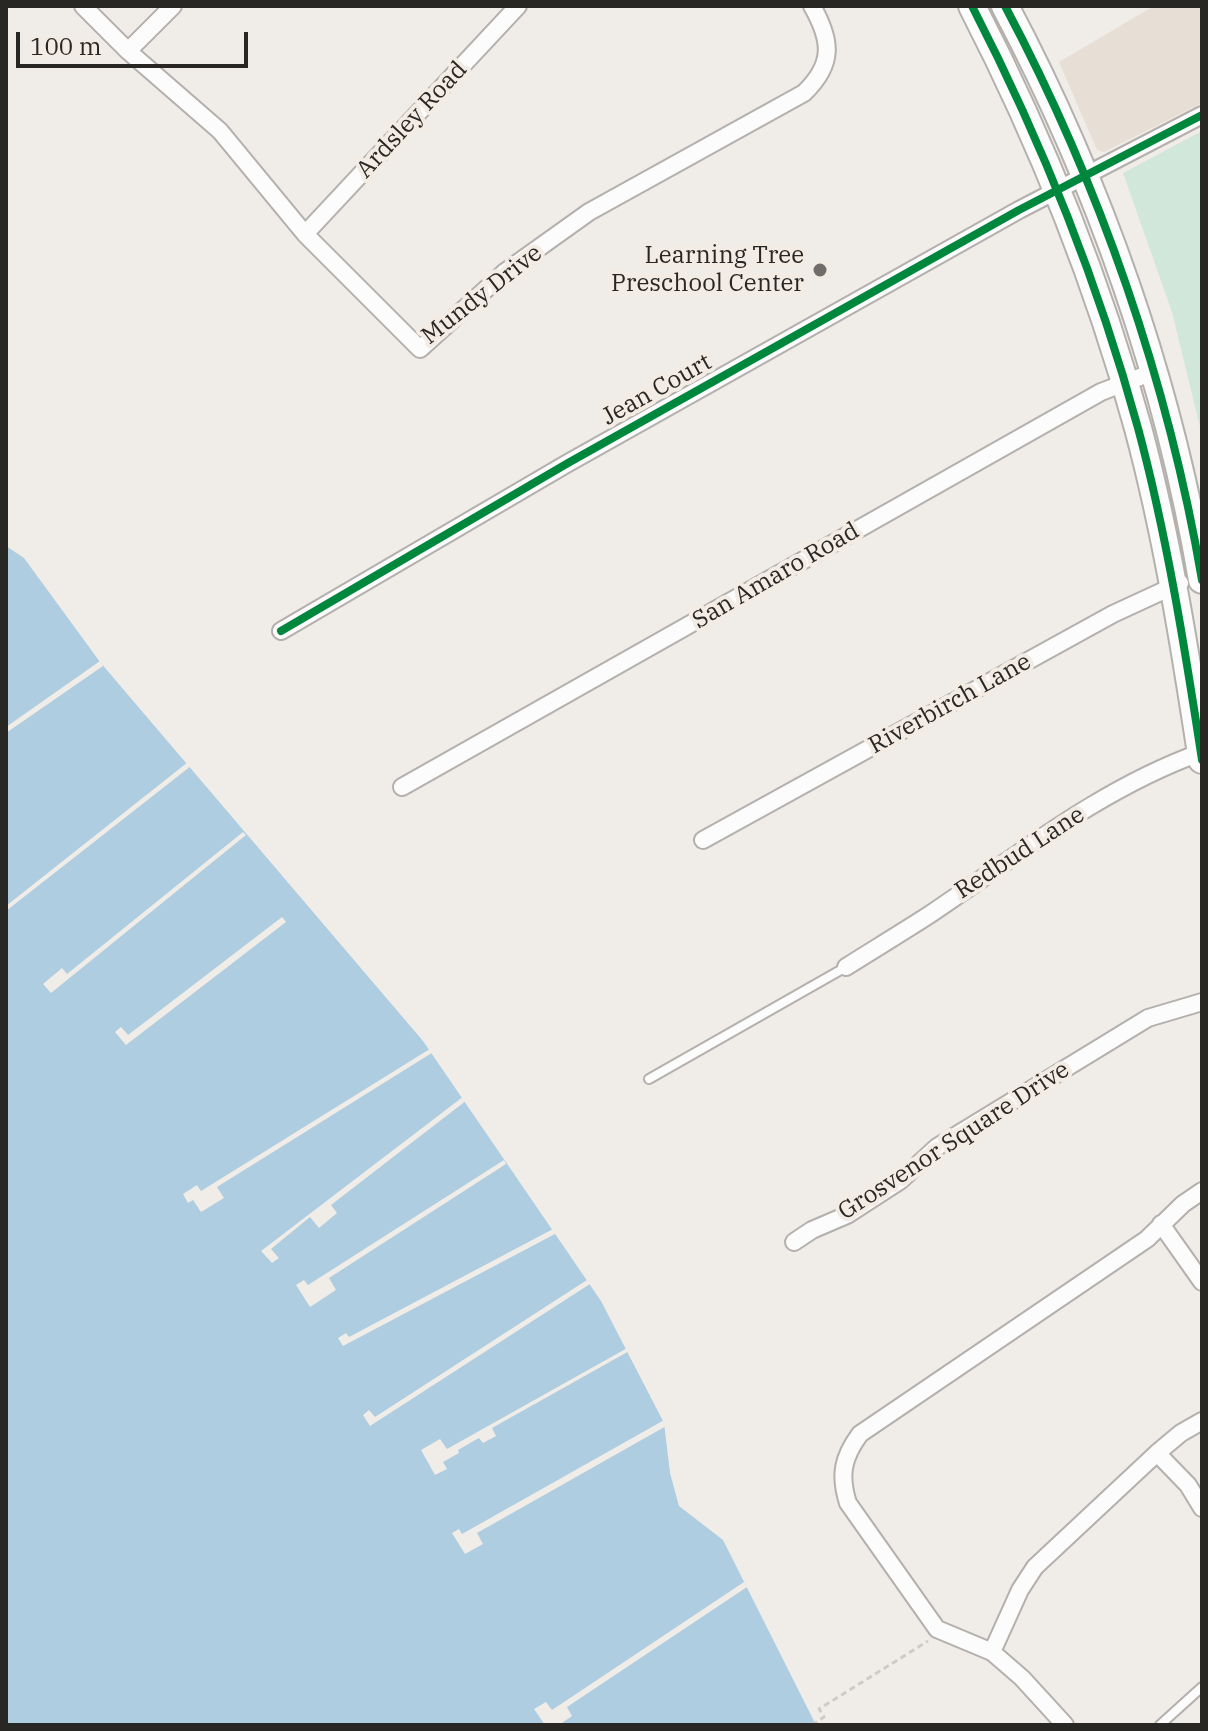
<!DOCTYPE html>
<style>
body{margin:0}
#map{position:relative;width:1208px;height:1731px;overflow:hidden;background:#f0ece8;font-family:"IBM Plex Serif",serif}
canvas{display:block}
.frame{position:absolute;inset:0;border:8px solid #292724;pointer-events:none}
.scale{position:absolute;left:16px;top:32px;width:232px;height:36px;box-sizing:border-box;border:4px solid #292724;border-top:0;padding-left:10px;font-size:24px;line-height:28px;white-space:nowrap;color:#292724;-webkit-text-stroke:6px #f3ece4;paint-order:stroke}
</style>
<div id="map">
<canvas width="1208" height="1731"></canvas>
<div class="frame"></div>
<div class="scale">100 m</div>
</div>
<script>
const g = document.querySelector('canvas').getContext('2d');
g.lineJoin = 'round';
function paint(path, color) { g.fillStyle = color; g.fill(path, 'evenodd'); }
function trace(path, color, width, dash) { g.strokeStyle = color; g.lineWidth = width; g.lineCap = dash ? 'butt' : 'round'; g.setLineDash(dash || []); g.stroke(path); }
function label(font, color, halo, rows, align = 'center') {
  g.font = font + ' "IBM Plex Serif",serif'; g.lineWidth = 8; g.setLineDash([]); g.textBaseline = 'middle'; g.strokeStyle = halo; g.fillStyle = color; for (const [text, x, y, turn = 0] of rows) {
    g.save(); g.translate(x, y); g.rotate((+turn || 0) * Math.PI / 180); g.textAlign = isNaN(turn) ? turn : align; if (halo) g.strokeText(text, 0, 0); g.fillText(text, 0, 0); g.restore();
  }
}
paint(new Path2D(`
 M 1154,6 L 1202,6 L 1202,103 L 1104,152 L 1097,150 L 1059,62 Z`), '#e7ded6');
paint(new Path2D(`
 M 1202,131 L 1202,435 L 1172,312 L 1123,173 Z`), '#d1e7d9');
paint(new Path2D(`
 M 6,546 L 24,558 L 100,662 L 423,1041 L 601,1301 L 664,1423 L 670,1473 L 679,1506 L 723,1540 L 816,1725 L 6,1725 Z`), '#aecde0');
paint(new Path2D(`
 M 100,661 L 103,666 L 6,733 L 6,727 Z
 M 188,762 L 191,766 L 6,911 L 6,906 Z
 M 243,832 L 246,835 L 51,993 L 43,984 L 62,968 L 67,974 Z
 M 282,917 L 286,922 L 126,1045 L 115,1032 L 121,1027 L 128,1035 Z
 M 433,1047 L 435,1051 L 217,1187 L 224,1198 L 201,1212 L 193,1200 L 188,1203 L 183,1194 L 197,1185 L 201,1191 Z
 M 464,1096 L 467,1100 L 331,1205 L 337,1213 L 319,1228 L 310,1217 L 271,1249 L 279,1258 L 272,1263 L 261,1251 Z
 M 504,1160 L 506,1164 L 329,1278 L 336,1290 L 310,1307 L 296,1285 L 304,1280 L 308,1285 Z
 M 553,1229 L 555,1234 L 343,1346 L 338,1338 L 346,1333 L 349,1337 Z
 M 590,1278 L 593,1282 L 370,1426 L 363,1415 L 369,1410 L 375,1417 Z
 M 629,1347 L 631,1350 L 492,1428 L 496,1436 L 483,1443 L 479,1438 L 458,1450 L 459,1453 L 443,1462 L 447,1469 L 435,1475 L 421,1450 L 440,1439 L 447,1449 Z
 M 666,1419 L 668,1425 L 477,1533 L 483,1544 L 465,1554 L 452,1533 L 459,1529 L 462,1534 Z
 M 744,1582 L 747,1587 L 567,1707 L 572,1716 L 559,1725 L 545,1725 L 534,1709 L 546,1702 L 552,1710 Z`), '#f0ece8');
const lane = new Path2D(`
 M 649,1079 L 846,967
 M 1160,1725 L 1202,1687`);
const street = new Path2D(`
 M 83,6 L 128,51 L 220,131 L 305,234 L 420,349 L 505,272 L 589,212 L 804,93 C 834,64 832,41 812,6
 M 128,51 L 173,6
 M 305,234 L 518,6
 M 281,631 L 568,463 L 1019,210 L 1202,115
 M 402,787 L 1101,392 L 1153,372
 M 703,840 L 1113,614 L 1180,583
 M 846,967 C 873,950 901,933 929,915 C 1017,856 1101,788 1202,752
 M 1161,1224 L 1202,1282
 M 794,1242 L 812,1230 L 847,1215 L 901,1180 L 937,1147 L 1148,1018 L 1202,1002
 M 1157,1453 L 1188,1485 L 1202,1508
 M 992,1652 L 1020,1590 L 1035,1567 L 1157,1453 L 1181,1433 L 1202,1421
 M 1065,1725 L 1022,1678 L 992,1652 L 937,1629 L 848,1503 C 839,1475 843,1457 860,1434 L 1147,1239 L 1183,1204 L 1202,1191`);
const primary = new Path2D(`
 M 972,6 C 1041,140 1098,282 1138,428 C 1167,536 1185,649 1202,760
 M 1005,6 C 1100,185 1168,381 1202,580`);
trace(lane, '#b3b0ad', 12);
trace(street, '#b3b0ad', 20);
trace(primary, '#b3b0ad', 30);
trace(new Path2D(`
 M 812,1725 L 824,1717 L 819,1709 L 928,1641`), '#cecccb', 3, [6, 4]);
trace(lane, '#fdfcfc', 8);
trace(street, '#fdfcfc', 16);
trace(primary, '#fdfcfc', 26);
trace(new Path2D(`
 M 972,6 C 1041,140 1098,282 1138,428 C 1167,536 1185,649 1202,760
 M 1005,6 C 1100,185 1168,381 1202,580
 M 281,631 L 568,463 L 1019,210 L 1202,115`), '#00873e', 8);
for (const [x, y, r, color] of [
 [820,270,8,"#6f6c69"]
]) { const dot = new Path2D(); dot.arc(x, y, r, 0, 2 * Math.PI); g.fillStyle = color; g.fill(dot); trace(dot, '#f3ece4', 3); }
label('24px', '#292724', '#f3ece4', [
 ["Ardsley Road",412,120,-47],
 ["Mundy Drive",482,295,-38],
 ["Jean Court",657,390,-29],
 ["San Amaro Road",776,576,-30],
 ["Riverbirch Lane",950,704,-29],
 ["Redbud Lane",1020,853,-33],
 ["Grosvenor Square Drive",954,1141,-33]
]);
label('24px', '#292724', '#f3ece4', [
 ["Learning Tree",804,256],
 ["Preschool Center",804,284]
], 'right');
</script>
